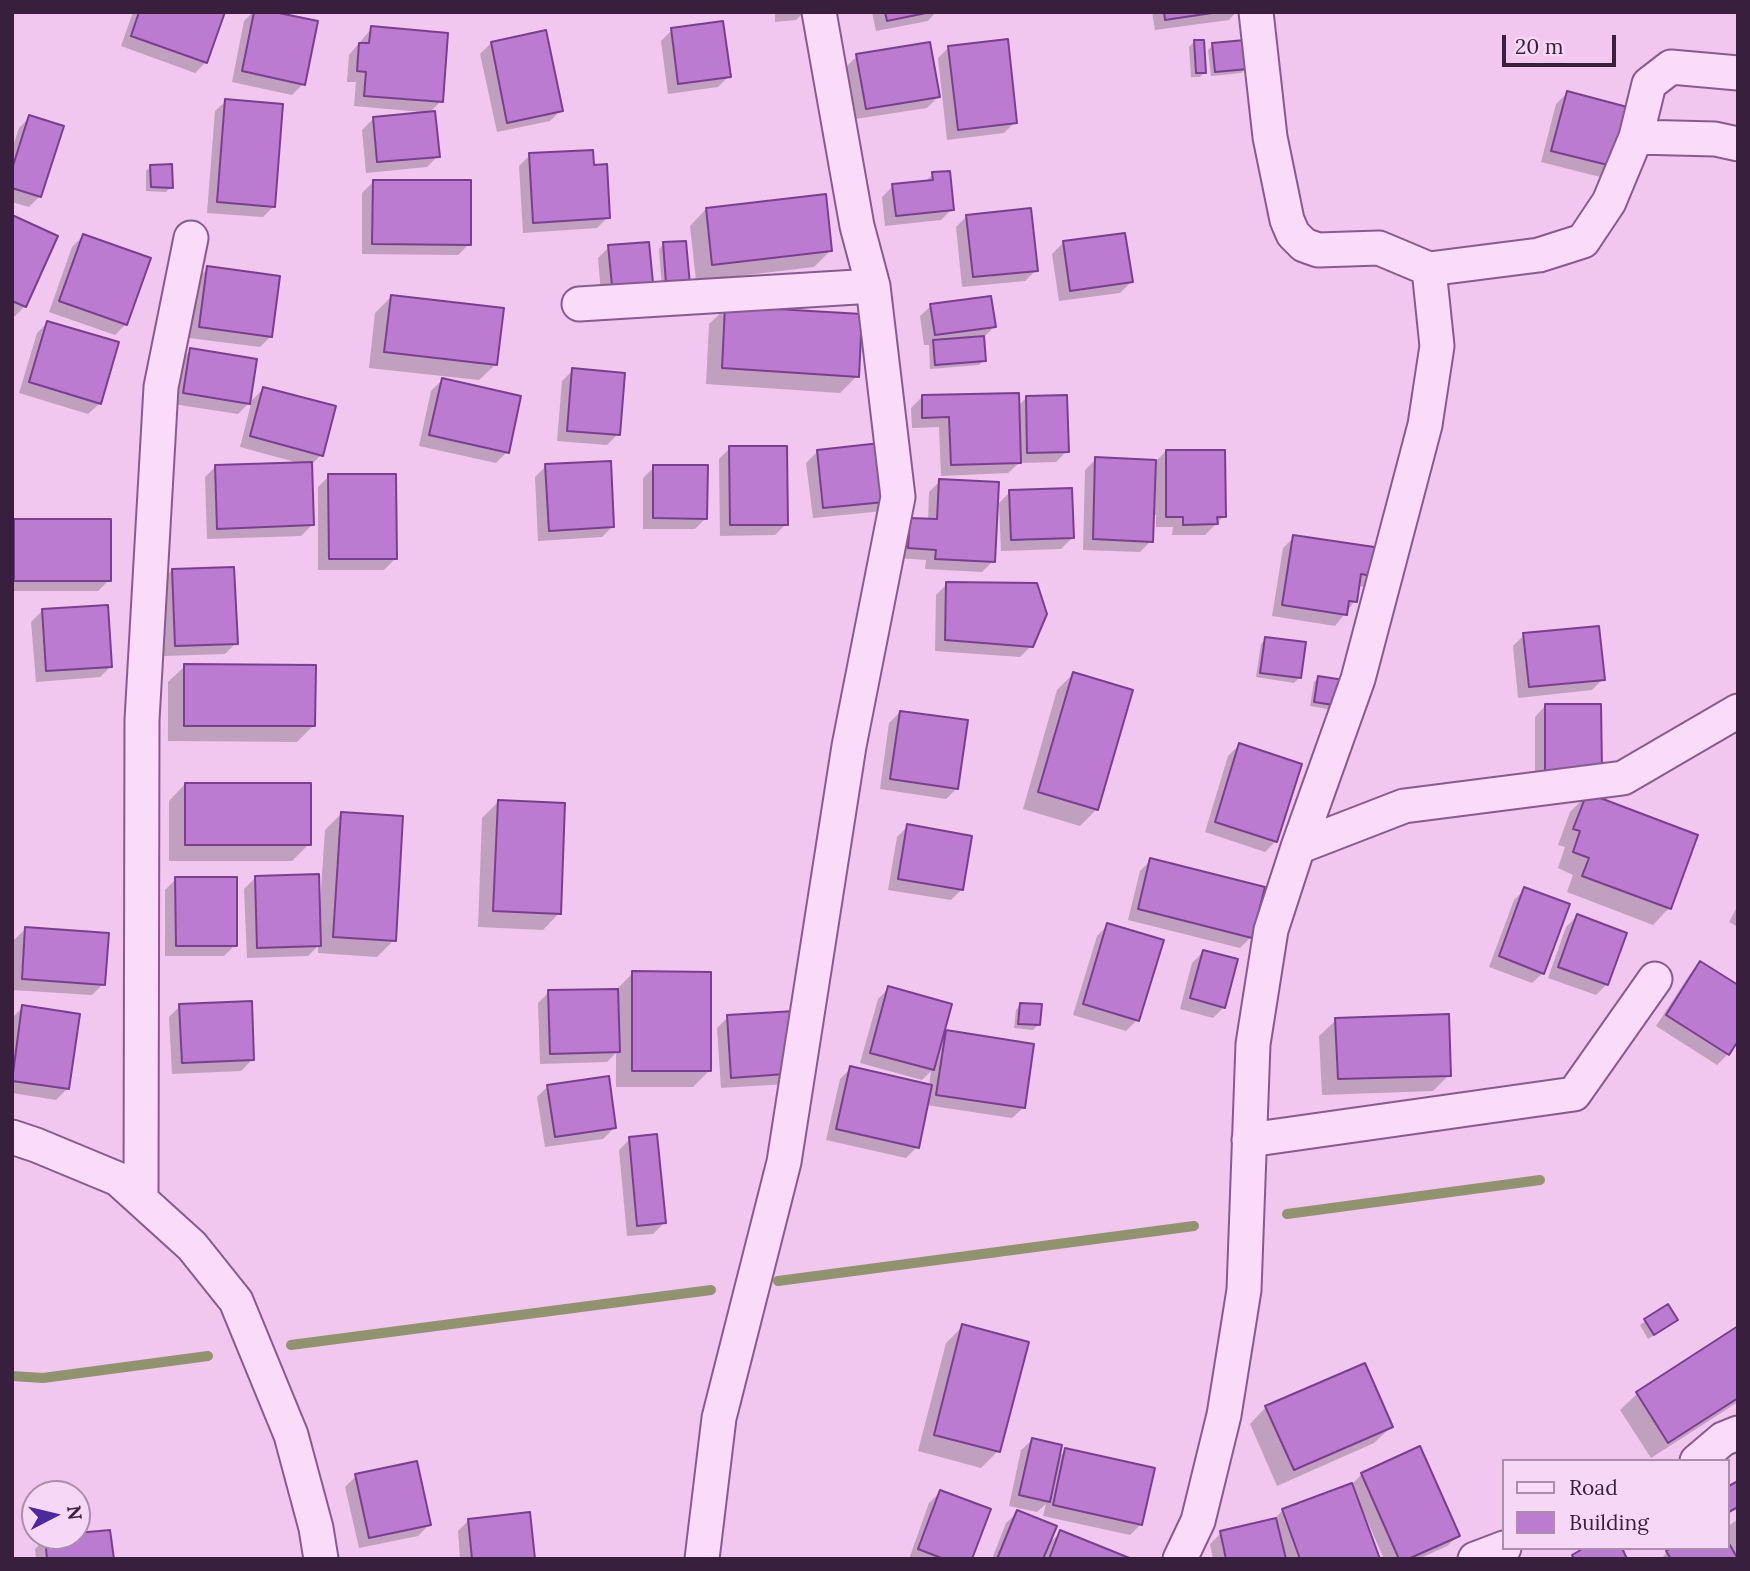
<!DOCTYPE html>
<style>
body{margin:0}
#map{position:relative;width:1750px;height:1571px;overflow:hidden;background:#f1c7ef;font-family:Lora,serif}
canvas{display:block}
.frame{position:absolute;inset:0;border:14px solid #381f3d;pointer-events:none}
.legend{position:absolute;left:1502px;top:1459px;width:228px;height:91px;box-sizing:border-box;background:#f7d7f6;border:2px solid #ab8dac;margin:0;padding:9px 12px;list-style:none;font-size:21px;color:#381f3d}
.legend li{display:flex;align-items:center;gap:14px;height:35px}
.legend b{width:35px;border:2px solid #ab8dac}
.north{position:absolute;left:21px;top:1480px;width:70px;height:70px;box-sizing:border-box;background:#f7d7f6;border:2px solid #ab8dac;border-radius:50%;rotate:83deg;font-size:19px;font-weight:700;line-height:28px;text-align:center;color:#381f3d}
.north::after{content:'';display:block;margin:auto;width:24px;height:32px;background:#4f28a0;clip-path:polygon(50% 0,100% 100%,50% 72%,0 100%)}
.scale{position:absolute;left:1502px;top:35px;width:114px;height:32px;box-sizing:border-box;border:4px solid #381f3d;border-top:0;padding-left:9px;font-size:21px;line-height:24px;white-space:nowrap;color:#381f3d;-webkit-text-stroke:5px #f7d7f6;paint-order:stroke}
</style>
<div id="map">
<canvas width="1750" height="1571"></canvas>
<div class="frame"></div>
<ul class="legend">
<li><b style="height:9px;background:#fadbf9"></b>Road</li>
<li><b style="height:19px;background:#bb7bd0"></b>Building</li>
</ul>
<div class="north">N</div>
<div class="scale">20 m</div>
</div>
<script>
const g = document.querySelector('canvas').getContext('2d');
g.lineJoin = 'round';
function paint(path, color) { g.fillStyle = color; g.fill(path, 'evenodd'); }
function trace(path, color, width, dash) { g.strokeStyle = color; g.lineWidth = width; g.lineCap = dash ? 'butt' : 'round'; g.setLineDash(dash || []); g.stroke(path); }
paint(new Path2D(`
 M 133,12 L 223,12 L 206,62 L 195,73 L 121,46 Z
 M 253,12 L 265,12 L 303,84 L 292,95 L 232,82 L 244,21 Z
 M 775,12 L 801,12 L 801,15 L 796,20 L 775,22 Z
 M 872,12 L 936,12 L 928,21 L 876,31 Z
 M 1152,12 L 1236,12 L 1229,20 L 1155,30 Z
 M 372,28 L 441,101 L 429,113 L 438,156 L 427,167 L 366,173 L 362,130 L 373,119 L 422,114 L 422,112 L 354,106 L 356,82 L 347,82 L 349,55 Z
 M 672,30 L 729,76 L 718,87 L 668,94 L 661,41 Z
 M 1194,42 L 1205,72 L 1200,77 L 1191,77 L 1189,47 Z
 M 491,43 L 561,110 L 550,121 L 497,132 L 480,54 Z
 M 1213,45 L 1246,68 L 1241,73 L 1211,76 L 1208,50 Z
 M 949,47 L 1015,122 L 1004,133 L 947,140 L 938,58 Z
 M 857,56 L 938,97 L 927,108 L 855,119 L 846,67 Z
 M 1567,93 L 1629,110 L 1604,178 L 1541,162 L 1556,104 Z
 M 226,101 L 274,206 L 263,217 L 207,213 L 215,111 Z
 M 30,117 L 40,196 L 29,207 L 12,202 L 12,149 L 19,128 Z
 M 530,155 L 592,167 L 608,217 L 597,228 L 523,233 L 519,166 Z
 M 151,166 L 171,187 L 166,192 L 146,191 L 146,171 Z
 M 933,174 L 952,209 L 941,220 L 885,226 L 882,197 L 893,186 L 924,183 Z
 M 373,182 L 469,244 L 458,255 L 362,254 L 362,193 Z
 M 706,209 L 830,251 L 814,267 L 696,281 L 690,226 Z
 M 967,216 L 1036,270 L 1025,281 L 962,287 L 956,227 Z
 M 12,217 L 25,306 L 14,317 L 12,316 Z
 M 83,236 L 126,324 L 115,335 L 49,312 L 72,247 Z
 M 648,243 L 602,306 L 598,258 L 609,247 Z
 M 685,243 L 663,301 L 659,249 L 664,244 Z
 M 1063,243 L 1131,282 L 1120,293 L 1059,301 L 1052,254 Z
 M 208,268 L 271,336 L 260,347 L 189,338 L 197,279 Z
 M 391,297 L 496,364 L 479,380 L 369,368 L 375,313 Z
 M 931,306 L 994,327 L 983,338 L 984,360 L 979,365 L 930,369 L 929,345 L 924,345 L 920,316 Z
 M 726,308 L 857,376 L 840,393 L 706,384 L 709,324 Z
 M 48,322 L 99,404 L 88,414 L 19,393 L 37,333 Z
 M 191,350 L 249,403 L 238,414 L 173,404 L 180,361 Z
 M 573,370 L 618,434 L 607,445 L 557,441 L 562,381 Z
 M 442,380 L 507,452 L 496,463 L 419,446 L 431,391 Z
 M 263,389 L 321,455 L 310,466 L 312,525 L 301,536 L 207,539 L 205,477 L 216,466 L 299,463 L 240,447 L 252,400 Z
 M 922,397 L 1018,406 L 1026,398 L 1067,451 L 1056,462 L 1019,463 L 1008,473 L 941,476 L 939,427 L 912,428 L 911,408 Z
 M 888,444 L 883,511 L 813,518 L 806,463 L 817,452 Z
 M 730,448 L 786,524 L 775,535 L 720,536 L 719,459 Z
 M 1166,451 L 1224,516 L 1205,535 L 1172,535 L 1173,527 L 1156,527 L 1156,515 L 1152,515 L 1151,541 L 1140,552 L 1083,550 L 1085,470 L 1096,459 L 1156,461 Z
 M 546,466 L 613,526 L 602,537 L 538,541 L 535,477 Z
 M 654,467 L 706,518 L 695,529 L 643,529 L 643,478 Z
 M 329,476 L 395,559 L 384,570 L 318,570 L 318,487 Z
 M 940,481 L 993,561 L 982,572 L 925,569 L 926,560 L 898,558 L 910,520 L 928,521 L 929,492 Z
 M 1010,492 L 1072,538 L 1061,549 L 1001,551 L 999,503 Z
 M 15,521 L 109,580 L 98,591 L 12,591 L 12,523 Z
 M 1294,537 L 1376,576 L 1365,587 L 1358,586 L 1355,601 L 1335,626 L 1272,616 L 1283,548 Z
 M 172,570 L 236,643 L 225,654 L 164,656 L 161,581 Z
 M 947,584 L 1031,646 L 1020,657 L 935,651 L 936,595 Z
 M 42,611 L 111,666 L 100,677 L 36,682 L 31,622 Z
 M 1524,635 L 1603,679 L 1592,690 L 1518,698 L 1513,646 Z
 M 1266,639 L 1299,678 L 1294,683 L 1256,677 L 1261,644 Z
 M 185,666 L 313,726 L 297,742 L 168,741 L 168,682 Z
 M 1073,674 L 1097,809 L 1080,826 L 1023,809 L 1057,690 Z
 M 1319,677 L 1342,681 L 1333,710 L 1310,706 L 1314,682 Z
 M 1545,706 L 1600,770 L 1535,781 L 1535,717 Z
 M 900,712 L 957,788 L 946,799 L 880,789 L 889,723 Z
 M 1239,745 L 1276,841 L 1265,852 L 1205,832 L 1228,756 Z
 M 185,784 L 309,844 L 292,861 L 169,861 L 169,801 Z
 M 1587,795 L 1669,908 L 1653,925 L 1567,892 L 1573,875 L 1558,868 L 1565,847 L 1558,845 L 1570,812 Z
 M 499,801 L 559,913 L 543,930 L 478,927 L 482,818 Z
 M 341,814 L 394,940 L 377,957 L 318,953 L 318,946 L 308,956 L 247,958 L 244,889 L 255,878 L 320,904 L 325,830 Z
 M 908,826 L 962,889 L 951,900 L 888,890 L 897,837 Z
 M 1151,860 L 1251,937 L 1240,948 L 1128,920 L 1140,871 Z
 M 176,879 L 235,945 L 224,956 L 165,956 L 165,890 Z
 M 1525,889 L 1543,973 L 1532,983 L 1489,967 L 1514,900 Z
 M 1738,905 L 1738,927 L 1729,922 Z
 M 1577,916 L 1607,984 L 1596,995 L 1548,978 L 1566,927 Z
 M 1108,925 L 1161,942 L 1137,1020 L 1126,1031 L 1073,1015 L 1097,936 Z
 M 25,929 L 103,984 L 92,995 L 12,990 L 14,940 Z
 M 1203,952 L 1224,1007 L 1213,1018 L 1180,1009 L 1192,963 Z
 M 1701,963 L 1728,1054 L 1717,1065 L 1656,1026 L 1690,974 Z
 M 633,973 L 709,1071 L 693,1087 L 616,1087 L 616,1053 L 607,1062 L 540,1064 L 538,1003 L 549,992 L 616,990 Z
 M 889,988 L 943,1031 L 1032,1045 L 1023,1108 L 1012,1118 L 926,1105 L 917,1147 L 906,1158 L 826,1140 L 840,1079 L 851,1068 L 929,1086 L 931,1071 L 922,1080 L 860,1063 L 878,999 Z
 M 1021,1004 L 1038,1025 L 1033,1030 L 1014,1028 L 1016,1010 Z
 M 180,1006 L 252,1060 L 241,1071 L 172,1074 L 169,1017 Z
 M 23,1007 L 67,1089 L 56,1100 L 12,1093 L 12,1018 Z
 M 793,1013 L 786,1084 L 721,1088 L 717,1028 L 728,1017 Z
 M 1336,1020 L 1449,1075 L 1433,1091 L 1322,1095 L 1319,1036 Z
 M 548,1086 L 614,1128 L 603,1139 L 545,1147 L 537,1097 Z
 M 630,1139 L 664,1223 L 653,1234 L 627,1236 L 619,1150 Z
 M 1667,1306 L 1671,1325 L 1648,1339 L 1640,1325 Z
 M 963,1326 L 998,1451 L 981,1468 L 918,1451 L 946,1343 Z
 M 1738,1328 L 1738,1402 L 1651,1458 L 1620,1410 L 1637,1394 Z
 M 1266,1407 L 1391,1427 L 1374,1443 L 1277,1486 L 1250,1424 Z
 M 1032,1440 L 1058,1458 L 1066,1450 L 1141,1524 L 1130,1535 L 1043,1516 L 1046,1504 L 1037,1512 L 1009,1506 L 1021,1450 Z
 M 1362,1474 L 1458,1536 L 1447,1546 L 1419,1559 L 1384,1559 L 1366,1518 L 1363,1519 L 1378,1559 L 1213,1559 L 1210,1544 L 1221,1533 L 1272,1521 L 1283,1510 L 1351,1485 Z
 M 356,1476 L 429,1525 L 418,1536 L 359,1548 L 345,1487 Z
 M 940,1492 L 971,1559 L 909,1559 L 929,1503 Z
 M 1017,1513 L 1047,1545 L 1061,1532 L 1127,1559 L 992,1559 L 1006,1523 Z
 M 1738,1519 L 1738,1559 L 1661,1559 L 1667,1552 L 1727,1548 L 1727,1527 Z
 M 469,1520 L 533,1559 L 460,1559 L 458,1531 Z
 M 77,1535 L 112,1559 L 36,1559 L 35,1549 L 46,1538 Z`), '#0003');
trace(new Path2D(`
 M 1287,1214 L 1540,1180
 M 778,1281 L 1194,1226
 M 291,1345 L 711,1290
 M 12,1376 L 43,1378 L 208,1356`), '#90936e', 10);
const building = new Path2D(`
 M 139,12 L 225,12 L 207,63 L 131,36 Z
 M 254,12 L 274,12 L 318,21 L 305,85 L 242,71 Z
 M 885,12 L 931,12 L 887,21 Z
 M 1164,12 L 1219,12 L 1165,20 Z
 M 723,21 L 731,77 L 678,84 L 671,28 Z
 M 371,26 L 448,33 L 443,102 L 364,96 L 366,72 L 357,71 L 359,43 L 369,43 Z
 M 546,30 L 563,111 L 507,123 L 491,42 Z
 M 1008,39 L 1017,123 L 958,130 L 948,46 Z
 M 1194,40 L 1204,40 L 1206,73 L 1196,73 Z
 M 1245,40 L 1248,69 L 1215,72 L 1212,43 Z
 M 930,42 L 940,97 L 866,109 L 856,54 Z
 M 1567,91 L 1631,108 L 1616,167 L 1551,151 Z
 M 225,99 L 283,104 L 275,207 L 217,202 Z
 M 435,111 L 440,157 L 377,162 L 373,117 Z
 M 29,115 L 64,126 L 41,197 L 12,188 L 12,169 Z
 M 593,150 L 594,165 L 607,164 L 610,218 L 533,223 L 529,153 Z
 M 172,164 L 173,188 L 151,187 L 150,165 Z
 M 950,171 L 954,210 L 896,216 L 892,184 L 933,180 L 932,172 Z
 M 373,180 L 471,180 L 471,245 L 372,244 Z
 M 826,194 L 832,251 L 712,265 L 706,208 Z
 M 1031,208 L 1038,271 L 973,277 L 966,215 Z
 M 12,215 L 58,236 L 26,307 L 12,301 Z
 M 1125,233 L 1133,282 L 1070,291 L 1063,241 Z
 M 83,234 L 151,258 L 127,325 L 59,301 Z
 M 686,241 L 691,296 L 667,297 L 663,242 Z
 M 649,242 L 654,293 L 613,296 L 608,245 Z
 M 207,266 L 280,276 L 272,337 L 199,327 Z
 M 391,295 L 504,308 L 497,365 L 384,352 Z
 M 991,296 L 996,327 L 935,335 L 930,304 Z
 M 725,306 L 862,314 L 859,377 L 722,368 Z
 M 47,321 L 119,342 L 101,404 L 29,382 Z
 M 984,336 L 986,361 L 935,365 L 933,340 Z
 M 190,348 L 257,359 L 250,404 L 183,393 Z
 M 572,368 L 625,373 L 620,435 L 567,431 Z
 M 442,378 L 521,396 L 509,453 L 429,435 Z
 M 263,387 L 336,406 L 323,456 L 250,436 Z
 M 1019,393 L 1021,463 L 951,465 L 949,417 L 922,418 L 922,395 Z
 M 1067,395 L 1069,452 L 1027,453 L 1026,396 Z
 M 889,442 L 895,501 L 823,508 L 817,450 Z
 M 729,446 L 787,446 L 788,525 L 730,525 Z
 M 1166,450 L 1225,450 L 1226,517 L 1217,517 L 1218,524 L 1183,525 L 1183,517 L 1166,517 Z
 M 1095,457 L 1156,460 L 1153,542 L 1093,539 Z
 M 611,461 L 614,527 L 549,531 L 545,464 Z
 M 312,462 L 314,525 L 217,529 L 215,465 Z
 M 653,465 L 708,465 L 707,519 L 653,518 Z
 M 328,474 L 396,474 L 397,559 L 329,559 Z
 M 939,479 L 999,482 L 995,562 L 935,559 L 936,550 L 908,548 L 910,518 L 937,519 Z
 M 1072,488 L 1074,538 L 1011,540 L 1009,490 Z
 M 14,519 L 111,519 L 111,581 L 14,581 Z
 M 1293,535 L 1381,548 L 1377,577 L 1361,574 L 1357,602 L 1349,601 L 1347,615 L 1282,605 Z
 M 234,567 L 238,644 L 175,646 L 172,569 Z
 M 946,582 L 1037,583 L 1047,614 L 1033,647 L 945,640 Z
 M 108,605 L 112,667 L 46,671 L 42,609 Z
 M 1599,626 L 1605,680 L 1529,687 L 1523,633 Z
 M 1265,637 L 1306,642 L 1301,678 L 1260,673 Z
 M 184,664 L 316,665 L 315,726 L 184,726 Z
 M 1073,672 L 1133,690 L 1098,810 L 1038,792 Z
 M 1318,676 L 1344,680 L 1340,706 L 1314,702 Z
 M 1545,704 L 1601,704 L 1602,771 L 1545,771 Z
 M 900,711 L 968,720 L 958,789 L 890,779 Z
 M 1239,743 L 1302,764 L 1277,842 L 1215,822 Z
 M 185,783 L 311,783 L 311,845 L 185,845 Z
 M 1587,793 L 1698,835 L 1671,909 L 1582,876 L 1589,858 L 1573,852 L 1580,831 L 1573,829 Z
 M 498,800 L 565,803 L 561,914 L 493,911 Z
 M 341,812 L 403,816 L 396,941 L 333,937 Z
 M 907,824 L 972,836 L 963,890 L 898,879 Z
 M 1150,858 L 1265,887 L 1252,938 L 1138,909 Z
 M 319,874 L 321,946 L 257,948 L 255,876 Z
 M 175,877 L 237,877 L 237,946 L 176,946 Z
 M 1524,887 L 1570,904 L 1544,974 L 1499,956 Z
 M 1577,914 L 1627,933 L 1608,985 L 1558,967 Z
 M 1107,923 L 1164,940 L 1139,1021 L 1083,1004 Z
 M 25,927 L 109,933 L 105,985 L 22,979 Z
 M 1203,950 L 1238,959 L 1225,1008 L 1190,998 Z
 M 1700,961 L 1738,985 L 1738,1041 L 1729,1055 L 1666,1015 Z
 M 632,971 L 711,972 L 711,1071 L 632,1071 Z
 M 888,986 L 952,1004 L 934,1070 L 870,1053 Z
 M 618,989 L 620,1052 L 550,1054 L 548,990 Z
 M 252,1001 L 254,1060 L 182,1063 L 179,1004 Z
 M 1020,1003 L 1042,1004 L 1040,1025 L 1018,1024 Z
 M 22,1005 L 80,1014 L 69,1089 L 12,1081 Z
 M 795,1011 L 799,1073 L 731,1078 L 727,1015 Z
 M 1449,1014 L 1451,1076 L 1338,1079 L 1335,1018 Z
 M 946,1030 L 1034,1044 L 1025,1108 L 936,1095 Z
 M 850,1066 L 932,1085 L 919,1148 L 836,1129 Z
 M 609,1076 L 616,1128 L 555,1137 L 547,1085 Z
 M 657,1134 L 666,1223 L 637,1226 L 629,1137 Z
 M 1668,1304 L 1678,1320 L 1654,1335 L 1644,1319 Z
 M 962,1324 L 1029,1342 L 1000,1452 L 934,1435 Z
 M 1738,1326 L 1738,1398 L 1668,1443 L 1636,1392 Z
 M 1365,1363 L 1393,1427 L 1294,1470 L 1265,1406 Z
 M 1032,1438 L 1062,1445 L 1050,1502 L 1019,1495 Z
 M 1420,1446 L 1460,1536 L 1408,1559 L 1399,1559 L 1361,1473 Z
 M 1065,1448 L 1155,1468 L 1142,1525 L 1053,1505 Z
 M 417,1461 L 431,1525 L 369,1538 L 355,1474 Z
 M 1738,1481 L 1738,1507 L 1727,1513 L 1727,1487 Z
 M 1352,1483 L 1380,1559 L 1300,1559 L 1282,1509 Z
 M 940,1490 L 991,1509 L 972,1559 L 944,1559 L 918,1549 Z
 M 1017,1510 L 1057,1526 L 1043,1559 L 997,1559 Z
 M 530,1512 L 535,1559 L 472,1559 L 468,1519 Z
 M 1276,1518 L 1286,1559 L 1226,1559 L 1220,1531 Z
 M 110,1530 L 114,1559 L 47,1559 L 45,1537 L 77,1536 L 77,1533 Z
 M 1060,1530 L 1132,1559 L 1049,1559 Z
 M 1727,1540 L 1738,1559 L 1671,1559 L 1666,1551 L 1671,1548 L 1727,1548 Z
 M 1584,1548 L 1622,1548 L 1627,1559 L 1574,1559 L 1572,1555 Z`);
paint(building, '#bb7bd0');
trace(building, '#793f8e', 2);
const street = new Path2D(`
 M 1256,12 L 1270,137 L 1287,220 L 1293,234 L 1304,245 L 1318,250 L 1379,248 L 1429,269
 M 1636,137 L 1715,139 L 1738,144
 M 579,304 L 873,286
 M 1298,847 L 1404,806 L 1623,778 L 1738,711
 M 12,1137 L 36,1145 L 118,1179 L 192,1246 L 236,1301 L 291,1435 L 316,1528 L 321,1559
 M 1249,1140 L 1574,1094 L 1655,979
 M 141,1198 L 142,720 L 161,387 L 191,238
 M 1697,1461 L 1723,1439 L 1738,1433
 M 702,1559 L 719,1418 L 784,1162 L 849,746 L 898,497 L 873,286 L 857,226 L 819,12
 M 1180,1559 L 1198,1521 L 1224,1415 L 1244,1290 L 1253,1044 L 1271,930 L 1298,847 L 1358,679 L 1425,425 L 1437,346 L 1429,269 L 1539,255 L 1583,241 L 1609,202 L 1636,137 L 1649,84 L 1671,67 L 1738,73
 M 1475,1559 L 1504,1548`);
trace(street, '#875b8e', 37);
trace(street, '#fadbf9', 33);
</script>
